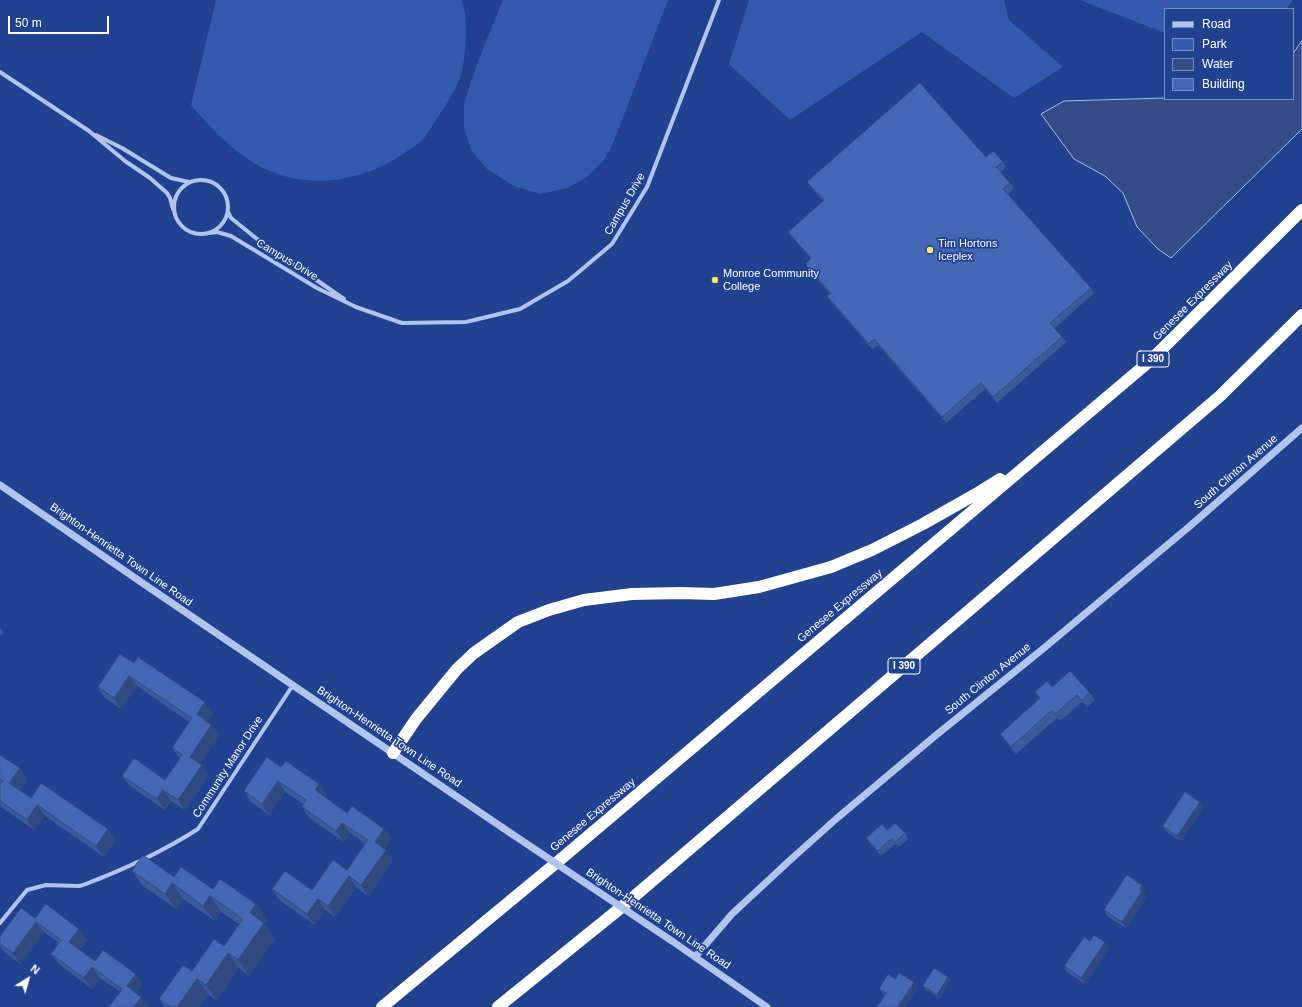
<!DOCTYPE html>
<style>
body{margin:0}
#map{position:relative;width:1302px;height:1007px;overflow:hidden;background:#204291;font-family:Arial,sans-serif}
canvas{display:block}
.legend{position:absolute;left:1164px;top:8px;width:130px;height:92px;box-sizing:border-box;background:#204291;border:1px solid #798ebd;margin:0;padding:5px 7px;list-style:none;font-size:12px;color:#fff}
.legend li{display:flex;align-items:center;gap:8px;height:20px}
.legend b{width:20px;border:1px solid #798ebd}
.north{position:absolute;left:8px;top:959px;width:40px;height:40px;-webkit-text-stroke:3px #204291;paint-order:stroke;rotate:37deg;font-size:11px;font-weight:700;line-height:16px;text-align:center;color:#fff}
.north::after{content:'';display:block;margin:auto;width:14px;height:18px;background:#fff;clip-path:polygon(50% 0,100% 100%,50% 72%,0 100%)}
.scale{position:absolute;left:8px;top:16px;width:101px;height:18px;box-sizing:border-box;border:2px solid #fff;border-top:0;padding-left:5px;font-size:12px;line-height:14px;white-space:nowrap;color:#fff;-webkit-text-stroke:3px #204291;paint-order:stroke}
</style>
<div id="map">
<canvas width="1302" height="1007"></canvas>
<ul class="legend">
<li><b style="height:5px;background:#b1c4ed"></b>Road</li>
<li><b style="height:11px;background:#345aae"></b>Park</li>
<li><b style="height:11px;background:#344d88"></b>Water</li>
<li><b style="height:11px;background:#4568b6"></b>Building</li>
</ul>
<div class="north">N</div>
<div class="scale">50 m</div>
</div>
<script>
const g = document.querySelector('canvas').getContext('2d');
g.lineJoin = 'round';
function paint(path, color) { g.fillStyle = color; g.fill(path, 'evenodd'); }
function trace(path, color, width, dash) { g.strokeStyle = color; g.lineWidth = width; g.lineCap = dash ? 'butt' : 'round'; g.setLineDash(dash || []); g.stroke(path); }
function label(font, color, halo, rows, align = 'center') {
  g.font = font + ' Arial,sans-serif'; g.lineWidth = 3.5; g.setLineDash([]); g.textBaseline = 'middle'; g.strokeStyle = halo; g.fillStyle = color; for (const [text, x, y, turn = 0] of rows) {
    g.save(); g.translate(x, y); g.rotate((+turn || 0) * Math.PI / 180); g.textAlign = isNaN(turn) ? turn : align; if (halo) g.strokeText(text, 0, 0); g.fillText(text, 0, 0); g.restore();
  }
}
paint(new Path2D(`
 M 216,0 L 461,0 C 463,5 465,10 465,15 C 467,28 465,63 461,75 C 455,92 444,108 434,123 C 431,128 428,133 424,138 C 421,142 415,146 410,149 C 375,176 327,188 284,176 C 245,165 217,135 191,105 Z
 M 503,0 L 668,0 L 614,141 L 604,160 L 587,177 L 567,188 L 540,194 L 514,186 L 487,169 L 471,150 L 464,128 L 464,103 L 478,61 Z
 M 749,0 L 1004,0 L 1009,20 L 1063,67 L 1014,98 L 922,32 L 790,120 L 729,64 Z
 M 1080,0 L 1293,0 L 1286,9 L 1165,9 L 1165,33 Z`), '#345aae');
const water = new Path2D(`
 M 1302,41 L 1302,129 L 1171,258 L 1158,249 L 1137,227 L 1123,193 L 1105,176 L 1074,159 L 1041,114 L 1064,101 L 1165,98 L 1293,99 L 1293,54 Z`);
paint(water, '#344d88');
trace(water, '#a5bdee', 1);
trace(new Path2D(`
 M 0,72 L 89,131 L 125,161 L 150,178 L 167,193 L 170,198 L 173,209
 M 96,135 L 122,148 L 171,178 L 189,182
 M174 207a27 27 0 1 1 54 0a27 27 0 1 1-54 0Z
 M 228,212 L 231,218 L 257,239 L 344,299
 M 209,233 L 217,232 L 231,236 L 317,288 L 356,307 L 402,323 L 466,322 L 520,309 L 568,281 L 612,244 L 647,187 L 719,0
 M 0,923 L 27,890 L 46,885 L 79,886 L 83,885 C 123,870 162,852 198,829 L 293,685`), '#b1c4ed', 4);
trace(new Path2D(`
 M 0,485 L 141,582 L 503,828
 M 672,941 L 767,1007
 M 695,957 L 732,914 L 788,862 L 836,819 L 935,736 L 1044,648 L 1190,526 L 1302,428`), '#b1c4ed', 7);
trace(new Path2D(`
 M 393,753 L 416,719 L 457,669 L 474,653 L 518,622 L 549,610 L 584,600 L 632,594 L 681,593 L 714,594 L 759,587 L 831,567 L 872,550 L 923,524 L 976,494 L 1000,479
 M 382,1007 L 561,859 L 1151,360 L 1302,210
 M 498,1007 L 623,906 L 1220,396 L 1302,315`), '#fff', 12);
trace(new Path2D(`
 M 503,828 L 672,941`), '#b1c4ed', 7);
paint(new Path2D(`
 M 986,157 L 1003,162 L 1006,167 L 1001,172 L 1014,188 L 1008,194 L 1091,288 L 1094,293 L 1055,328 L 1066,342 L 997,403 L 985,389 L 946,423 L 878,345 L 872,349 L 831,302 L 827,296 L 830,294 L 809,269 L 805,264 L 811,258 L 792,237 L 788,232 L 823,201 L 811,187 L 807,182 Z
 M 0,627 L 4,633 L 0,636 Z
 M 134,663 L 213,713 L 207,721 L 211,725 L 219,735 L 200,764 L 209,775 L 185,810 L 171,801 L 165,810 L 130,786 L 122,776 L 165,780 L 180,759 L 172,748 L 189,722 L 137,686 L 121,709 L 105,698 L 98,687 Z
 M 1052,687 L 1090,693 L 1095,700 L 1087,707 L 1082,702 L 1060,721 L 1057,718 L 1016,754 L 1005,741 L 1000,734 L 1039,699 L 1035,692 Z
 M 0,755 L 20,768 L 27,779 L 20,790 L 31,798 L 108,829 L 115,840 L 104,857 L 45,816 L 34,830 L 0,806 Z
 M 281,767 L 319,784 L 326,795 L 325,797 L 347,813 L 384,829 L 391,839 L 385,849 L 393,861 L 368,896 L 356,887 L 335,917 L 325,910 L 315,925 L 279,900 L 272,889 L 312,890 L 347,870 L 365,844 L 350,833 L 344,842 L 309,818 L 302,807 L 303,804 L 285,792 L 269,815 L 251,802 L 244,791 Z
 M 1200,802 L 1203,807 L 1181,841 L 1167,832 L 1163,826 Z
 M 887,830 L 905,833 L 908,839 L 899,847 L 895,844 L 881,856 L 870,843 L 866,838 Z
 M 132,871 L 174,877 L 213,889 L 256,904 L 267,920 L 264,924 L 275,939 L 249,976 L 239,968 L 217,1001 L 208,994 L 199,1007 L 165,1007 L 159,999 L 192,971 L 224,946 L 239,924 L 221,912 L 215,921 L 183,899 L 176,909 L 143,886 Z
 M 1146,891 L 1144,894 L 1146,897 L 1126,928 L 1107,916 L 1104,910 Z
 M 35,918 L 87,940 L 79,950 L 95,961 L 136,974 L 143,985 L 120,992 L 100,978 L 92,989 L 59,964 L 51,954 L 59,943 L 44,932 L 20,964 L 4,952 L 0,946 L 0,936 Z
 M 1090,941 L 1109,948 L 1085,984 L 1067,972 L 1064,966 Z
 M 948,977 L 950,980 L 939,998 L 925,989 L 923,986 Z
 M 895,979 L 914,982 L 918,988 L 885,995 L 883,994 L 879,989 Z`), '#3b599d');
paint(new Path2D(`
 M 129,676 L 137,686 L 121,709 L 114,698 Z
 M 205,702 L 213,713 L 204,725 L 197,714 Z
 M 211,725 L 219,735 L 197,768 L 190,757 Z
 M 202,765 L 209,775 L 185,810 L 178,800 Z
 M 20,768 L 27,779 L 17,794 L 9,783 Z
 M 278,781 L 285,792 L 269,815 L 262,804 Z
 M 319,784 L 326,795 L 322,801 L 315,790 Z
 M 163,790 L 171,801 L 165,810 L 157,799 Z
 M 1200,802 L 1203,807 L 1181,841 L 1177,836 Z
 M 37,805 L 45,816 L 34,830 L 27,820 Z
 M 342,823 L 350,833 L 344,842 L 336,831 Z
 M 108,829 L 115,840 L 104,857 L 96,846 Z
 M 384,829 L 391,839 L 382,853 L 375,842 Z
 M 386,850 L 393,861 L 368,896 L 361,885 Z
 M 349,876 L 356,887 L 335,917 L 328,906 Z
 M 172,883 L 183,899 L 176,909 L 165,894 Z
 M 1142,885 L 1146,891 L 1144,894 L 1146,897 L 1126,928 L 1122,922 Z
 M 210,896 L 221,912 L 215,921 L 203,906 Z
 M 318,899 L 325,910 L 315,925 L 307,914 Z
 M 256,904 L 267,920 L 264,924 L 275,939 L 249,976 L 238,960 L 250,913 Z
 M 36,922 L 44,932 L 20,964 L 13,953 Z
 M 79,929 L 87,940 L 77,953 L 69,942 Z
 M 1105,942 L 1109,948 L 1085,984 L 1081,978 Z
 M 228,953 L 239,968 L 217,1001 L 206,985 Z
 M 92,967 L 100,978 L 92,989 L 84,978 Z
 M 136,974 L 143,985 L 134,997 L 127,986 Z
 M 948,977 L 950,980 L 939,998 L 937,995 Z
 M 197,979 L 208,994 L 199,1007 L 177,1007 Z
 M 914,982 L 918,988 L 905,1007 L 898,1007 Z
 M 141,997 L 149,1007 L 134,1007 Z`), '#30497f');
const building = new Path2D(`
 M 920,83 L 986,157 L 993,151 L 1003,162 L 996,167 L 1010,183 L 1003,189 L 1091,288 L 1050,323 L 1062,337 L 993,397 L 981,383 L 942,417 L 874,339 L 869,344 L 827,296 L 831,293 L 805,264 L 811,258 L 788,232 L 824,200 L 807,182 Z
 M 120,654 L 134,663 L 138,657 L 205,702 L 197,714 L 211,725 L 190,757 L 202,765 L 178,800 L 163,790 L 157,799 L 122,776 L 134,758 L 165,780 L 182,755 L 172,748 L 192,718 L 129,676 L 114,698 L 98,687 Z
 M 1070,671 L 1090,693 L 1082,700 L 1077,695 L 1055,714 L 1052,710 L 1011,747 L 1000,734 L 1040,698 L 1035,692 L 1047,681 L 1052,687 Z
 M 0,755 L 20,768 L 9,783 L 31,798 L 41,783 L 108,829 L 96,846 L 37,805 L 27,820 L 0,801 L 0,784 L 3,781 L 0,779 Z
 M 267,757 L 281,767 L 286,761 L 319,784 L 315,790 L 347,813 L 352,806 L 384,829 L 375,842 L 386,850 L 361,885 L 349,876 L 328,906 L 318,899 L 307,914 L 272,889 L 285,871 L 312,890 L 333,860 L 347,870 L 368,840 L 342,823 L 336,831 L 302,807 L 306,800 L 278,781 L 262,804 L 244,791 Z
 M 1185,792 L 1200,802 L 1177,836 L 1163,826 Z
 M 895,823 L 905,833 L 895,842 L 892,838 L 878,851 L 866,838 L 882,824 L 887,830 Z
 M 143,855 L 174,877 L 181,867 L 213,889 L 220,879 L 256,904 L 250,913 L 264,923 L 238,960 L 228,953 L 206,985 L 197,979 L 177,1007 L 170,1007 L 159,999 L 183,965 L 192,971 L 214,939 L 224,946 L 243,919 L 210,896 L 203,906 L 172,883 L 165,894 L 132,871 Z
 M 1127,875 L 1142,885 L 1140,890 L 1142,891 L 1122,922 L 1104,910 Z
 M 46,904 L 79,929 L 69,942 L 95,961 L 103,950 L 136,974 L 127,986 L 141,997 L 134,1007 L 109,1007 L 122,989 L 92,967 L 84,978 L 51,954 L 61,940 L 36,922 L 13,953 L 0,944 L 0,936 L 21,908 L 35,918 Z
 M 1094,935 L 1105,942 L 1081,978 L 1064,966 L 1084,937 L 1090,941 Z
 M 934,968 L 948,977 L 937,995 L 923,986 Z
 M 899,973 L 914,982 L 898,1007 L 877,1007 L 886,993 L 879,989 L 888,974 L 895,979 Z`);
paint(building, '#4568b6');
trace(building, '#30497f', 1);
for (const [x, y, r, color] of [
 [930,250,4,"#fae672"],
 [715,280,4,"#fae672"]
]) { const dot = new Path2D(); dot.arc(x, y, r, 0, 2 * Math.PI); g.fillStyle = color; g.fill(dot); trace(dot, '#204291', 1.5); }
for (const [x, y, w] of [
 [1153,359,32],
 [904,666,32]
]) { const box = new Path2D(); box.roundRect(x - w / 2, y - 8, w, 16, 3); g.fillStyle = '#204291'; g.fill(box); trace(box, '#fff', 1); }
label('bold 10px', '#fff', null, [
 ["I 390",1153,359],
 ["I 390",904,666]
]);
label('11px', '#fff', '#204291', [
 ["Campus Drive",625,204,-60],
 ["Campus Drive",287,260,31],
 ["Genesee Expressway",1193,301,-45],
 ["South Clinton Avenue",1236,472,-41],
 ["Brighton-Henrietta Town Line Road",121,555,35],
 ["Genesee Expressway",840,606,-40],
 ["South Clinton Avenue",988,679,-39],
 ["Brighton-Henrietta Town Line Road",389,737,34],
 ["Community Manor Drive",228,767,-57],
 ["Genesee Expressway",593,815,-40],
 ["Brighton-Henrietta Town Line Road",658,919,34]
]);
label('11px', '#fff', '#204291', [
 ["Tim Hortons",938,244],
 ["Iceplex",938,257],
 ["Monroe Community",723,274],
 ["College",723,287]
], 'left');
</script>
